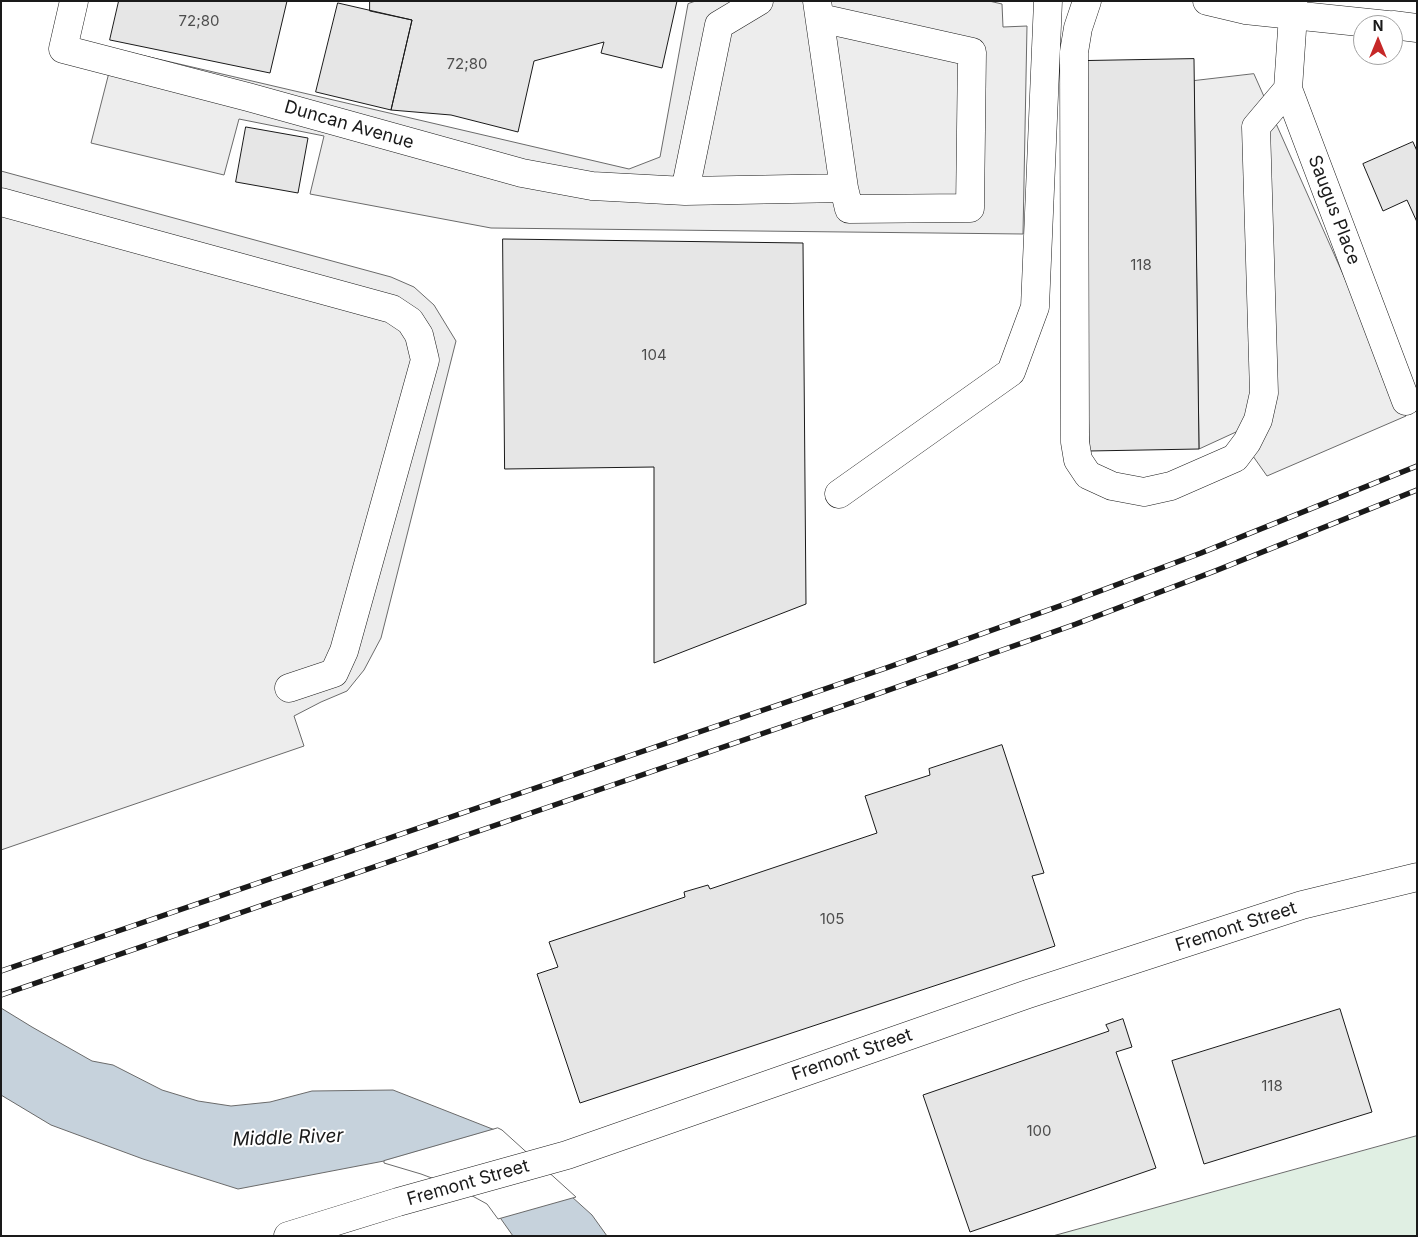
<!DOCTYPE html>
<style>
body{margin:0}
#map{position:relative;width:1418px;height:1237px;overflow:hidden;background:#fff;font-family:Inter,sans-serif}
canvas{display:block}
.frame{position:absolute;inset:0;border:2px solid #1a1a1a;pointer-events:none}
.north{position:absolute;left:1353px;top:15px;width:50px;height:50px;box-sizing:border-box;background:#fff;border:1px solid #a3a3a3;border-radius:50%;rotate:0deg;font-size:14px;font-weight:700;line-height:20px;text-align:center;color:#1a1a1a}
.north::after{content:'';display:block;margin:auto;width:18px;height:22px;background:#c62828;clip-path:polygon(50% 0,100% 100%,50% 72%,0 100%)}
</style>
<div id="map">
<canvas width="1418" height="1237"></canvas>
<div class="frame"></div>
<div class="north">N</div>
</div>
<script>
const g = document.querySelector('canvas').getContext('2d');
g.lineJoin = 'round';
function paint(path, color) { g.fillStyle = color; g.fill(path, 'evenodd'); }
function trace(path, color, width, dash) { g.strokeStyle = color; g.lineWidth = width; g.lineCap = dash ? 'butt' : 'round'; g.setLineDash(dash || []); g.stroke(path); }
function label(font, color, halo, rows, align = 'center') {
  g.font = font + ' Inter,sans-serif'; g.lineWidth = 4; g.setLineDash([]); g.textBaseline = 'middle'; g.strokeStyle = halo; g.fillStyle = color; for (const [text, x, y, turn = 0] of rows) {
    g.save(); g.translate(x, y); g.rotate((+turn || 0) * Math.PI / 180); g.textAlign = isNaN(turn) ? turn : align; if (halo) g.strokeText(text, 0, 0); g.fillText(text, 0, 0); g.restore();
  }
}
const green = new Path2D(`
 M 1417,1136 L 1417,1236 L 1053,1236 Z`);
paint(green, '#e0efe3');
trace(green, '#6a6a6a', 1);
const parking = new Path2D(`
 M 696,1 L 989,1 L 1002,4 L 1003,27 L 1027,26 L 1023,234 L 491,228 L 310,194 L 324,136 L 239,119 L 224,175 L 91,143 L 115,49 L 629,169 L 660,157 L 688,4 Z
 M 1254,74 L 1406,416 L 1267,476 L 1236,432 L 1199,449 L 1194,81 Z
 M 1,171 L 391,277 L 414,287 L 434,305 L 456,341 L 381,638 L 364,670 L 347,691 L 321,702 L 294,716 L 304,746 L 1,850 Z`);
paint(parking, '#ededed');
trace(parking, '#6a6a6a', 1);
const water = new Path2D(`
 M 1,1008 L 32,1027 L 92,1061 L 113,1065 L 162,1090 L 198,1101 L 231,1106 L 270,1102 L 312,1091 L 393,1090 L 500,1132 L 592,1215 L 607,1236 L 513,1236 L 489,1202 L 457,1184 L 384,1161 L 238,1189 L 143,1159 L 51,1125 L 1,1095 Z`);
paint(water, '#c6d2dc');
trace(water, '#6a6a6a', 1);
const pier = new Path2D(`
 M 498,1128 L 502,1130 L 576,1197 L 498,1219 L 487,1204 L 456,1187 L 421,1174 L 384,1163 L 384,1161 Z`);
paint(pier, '#fff');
trace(pier, '#6a6a6a', 1);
const building = new Path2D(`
 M 119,1 L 287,1 L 270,73 L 110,40 Z
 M 370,1 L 677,1 L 662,68 L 601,53 L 604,42 L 534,61 L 518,132 L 451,115 L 391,110 L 412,20 L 370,11 Z
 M 338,3 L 412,20 L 391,110 L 316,92 Z
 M 1194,59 L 1199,449 L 1089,451 L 1083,61 Z
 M 246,127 L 308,138 L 298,193 L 236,182 Z
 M 1413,142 L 1417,151 L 1417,222 L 1407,200 L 1383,211 L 1363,164 Z
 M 503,239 L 803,243 L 806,604 L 654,663 L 654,467 L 505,469 Z
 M 1002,745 L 1044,873 L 1032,876 L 1055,946 L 580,1103 L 537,974 L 558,967 L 549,942 L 685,897 L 684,892 L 708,885 L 710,889 L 877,833 L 865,796 L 930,775 L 929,769 Z
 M 1340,1009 L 1372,1112 L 1204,1164 L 1172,1061 Z
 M 1123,1019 L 1132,1047 L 1116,1052 L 1156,1168 L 970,1232 L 923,1095 L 1109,1031 L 1106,1025 Z`);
paint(building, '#e6e6e6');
trace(building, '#1a1a1a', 1);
const minor = new Path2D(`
 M 74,1 L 63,49 L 248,97 L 522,173 L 592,186 L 685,191
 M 759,1 L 719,25 L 685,191 L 844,188
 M 817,1 L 844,188 L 849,209 L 970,208 L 972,52 L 820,18
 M 1087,1 L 1078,28 L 1074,52 L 1075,442 L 1078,460 L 1088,475 L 1112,486 L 1144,492 L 1171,486 L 1235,458 L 1247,442 L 1258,420 L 1264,393 L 1256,127 L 1288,89
 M 1293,1 L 1293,15 L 1288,89 L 1406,401
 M 1,202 L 392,309 L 410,321 L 419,335 L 425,360 L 344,651 L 334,673 L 289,688
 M 839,494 L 1011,372 L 1035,307 L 1048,1
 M 288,1236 L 398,1202 L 567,1155 L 1028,994 L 1302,905 L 1417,877`);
const major = new Path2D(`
 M 1207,1 L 1245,10 L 1388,25
 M 1393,25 L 1417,28`);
trace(minor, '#1a1a1a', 29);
trace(major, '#1a1a1a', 29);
trace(minor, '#fff', 28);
trace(major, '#fff', 28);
const rail = new Path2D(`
 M 1,971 L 886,668 L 1068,603 L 1201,553 L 1417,466
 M 1,995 L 866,698 L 1076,624 L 1215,571 L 1417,490`);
trace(rail, '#1a1a1a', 5.5);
trace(rail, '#fff', 4, [11]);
label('15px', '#4d4d4d', null, [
 ["72;80",199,21],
 ["72;80",467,64],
 ["118",1141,265],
 ["104",654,355],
 ["105",832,919],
 ["118",1272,1086],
 ["100",1039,1131]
]);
label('18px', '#1a1a1a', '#fff', [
 ["Duncan Avenue",349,125,16],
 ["Saugus Place",1334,210,69],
 ["Fremont Street",1236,927,-18],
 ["Fremont Street",852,1055,-19],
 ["Fremont Street",468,1183,-16]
]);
label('italic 19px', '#1a1a1a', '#fff', [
 ["Middle River",288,1138,-2]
]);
</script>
